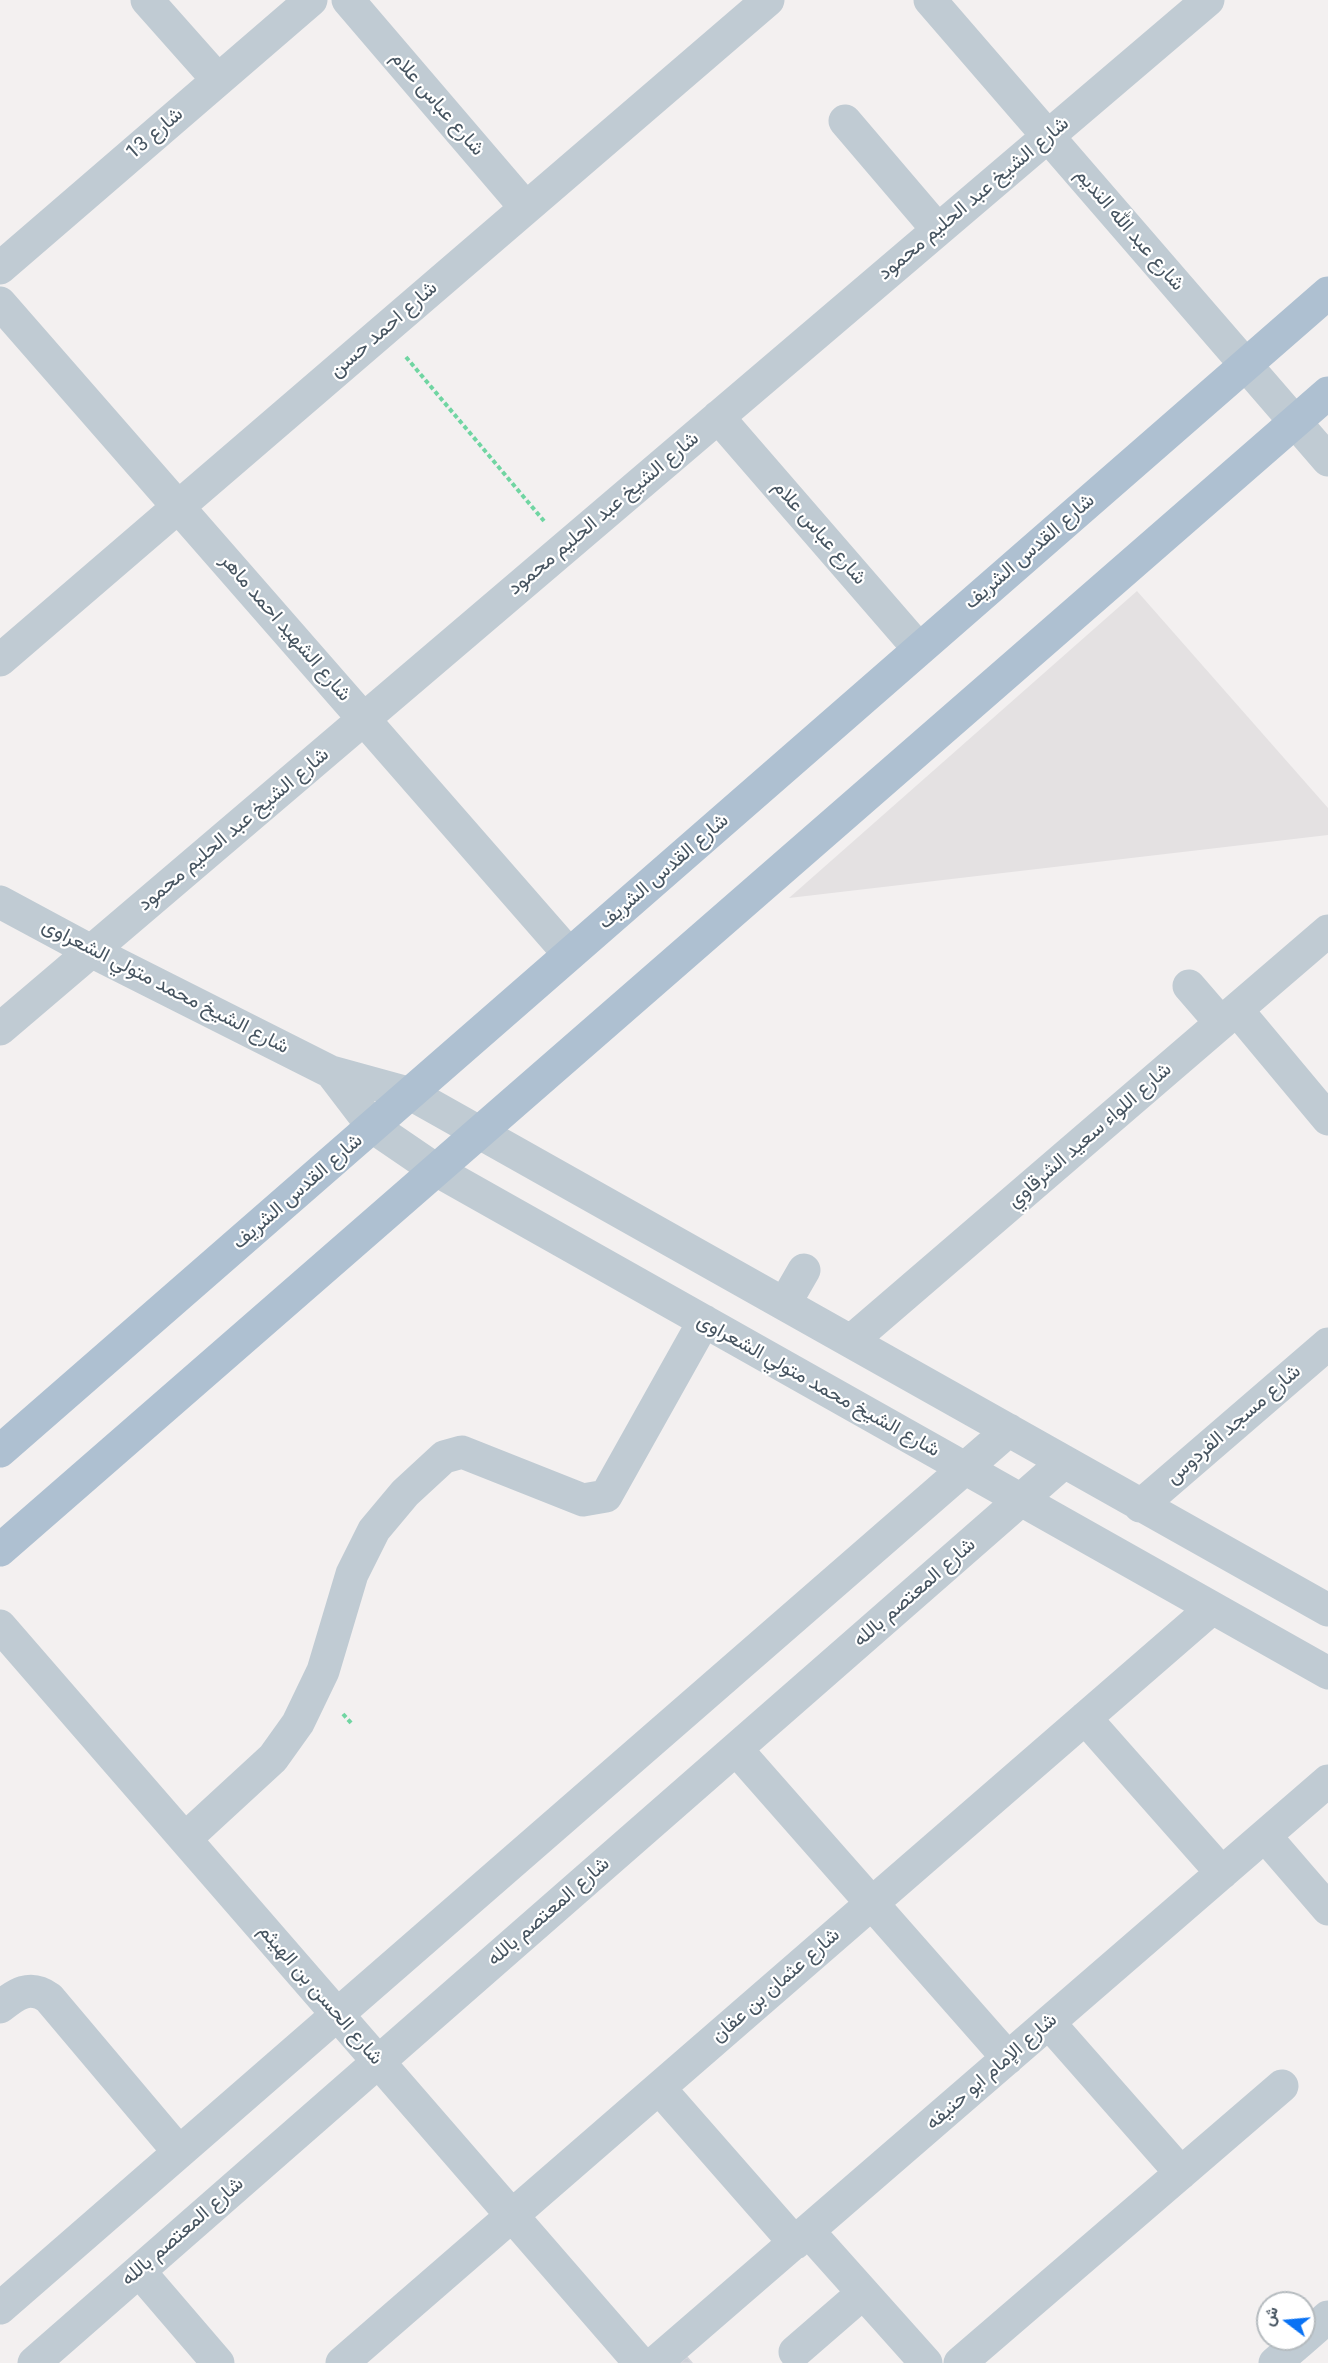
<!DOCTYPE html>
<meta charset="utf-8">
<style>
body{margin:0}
#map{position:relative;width:1328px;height:2363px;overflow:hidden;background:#f3f0f0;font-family:Roboto,Vazirmatn,sans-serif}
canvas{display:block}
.north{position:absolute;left:1256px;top:2291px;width:60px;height:60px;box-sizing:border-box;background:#fff;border:2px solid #b5bbbf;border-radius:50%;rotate:286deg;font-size:16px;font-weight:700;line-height:24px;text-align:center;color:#465460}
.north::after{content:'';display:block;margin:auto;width:21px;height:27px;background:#0972f4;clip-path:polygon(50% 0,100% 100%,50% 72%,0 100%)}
</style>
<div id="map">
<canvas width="1328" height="2363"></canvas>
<div class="north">ش</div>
</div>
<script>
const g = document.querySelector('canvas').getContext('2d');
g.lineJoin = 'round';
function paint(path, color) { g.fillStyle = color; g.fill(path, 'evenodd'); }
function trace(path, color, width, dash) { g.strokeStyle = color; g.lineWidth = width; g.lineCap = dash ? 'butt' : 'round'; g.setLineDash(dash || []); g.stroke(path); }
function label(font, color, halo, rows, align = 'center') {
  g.font = font + ' Roboto,Vazirmatn,sans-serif'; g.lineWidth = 4.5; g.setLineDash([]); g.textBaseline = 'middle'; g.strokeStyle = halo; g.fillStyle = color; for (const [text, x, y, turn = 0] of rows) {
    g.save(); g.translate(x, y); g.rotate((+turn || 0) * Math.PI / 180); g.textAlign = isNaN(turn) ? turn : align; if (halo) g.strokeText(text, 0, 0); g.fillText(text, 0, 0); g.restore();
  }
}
paint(new Path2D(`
 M 1137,591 L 1328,808 L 1328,835 L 789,898 Z`), '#e4e1e2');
const building = new Path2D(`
 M 687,2357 L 692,2363 L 680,2363 Z`);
paint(building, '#cccfd6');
trace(building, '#d4d6dc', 1.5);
trace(new Path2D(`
 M 406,357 L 544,521
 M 343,1714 L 352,1724`), '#70d5a2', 4, [4.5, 3]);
trace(new Path2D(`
 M 147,0 L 218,80
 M 348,0 L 526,208
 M 930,0 L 1328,460
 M 845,121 L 938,230
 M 0,268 L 311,0
 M 0,303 L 569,954
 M 718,417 L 919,649
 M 0,660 L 768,0
 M 0,902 L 91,951 L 331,1072 L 411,1094 L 1328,1610
 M 1189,986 L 1221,1023
 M 1237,1010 L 1328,1119
 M 0,1029 L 1208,0
 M 331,1072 L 373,1127 L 436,1170 L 1328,1673
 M 785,1303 L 804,1270
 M 851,1341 L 1328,931
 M 1140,1506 L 1328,1344
 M 0,1626 L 640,2363
 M 1085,1718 L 1222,1873
 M 736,1749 L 1008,2058
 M 1265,1836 L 1328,1909
 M 185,1839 L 273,1758 L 298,1723 L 323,1671 L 352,1574 L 374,1530 L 405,1493 L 444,1457 L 462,1452 L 583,1500 L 606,1496 L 704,1321
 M 0,2007 C 16,1994 30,1984 49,1998 L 179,2152
 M 1049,2023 L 1181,2173
 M 659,2088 L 795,2243
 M 808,2231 L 926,2363
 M 139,2271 L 218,2363
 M 0,2308 L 1009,1430
 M 1304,2338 L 1328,2317
 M 795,2352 L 863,2293
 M 34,2363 L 1064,1462
 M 342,2363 L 1211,1609
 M 655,2363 L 1328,1781
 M 960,2363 L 1282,2086
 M 1275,2363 L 1303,2339`), '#c0cbd3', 33);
trace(new Path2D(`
 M 0,1451 L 1328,293
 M 0,1550 L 1328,393`), '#aec0d1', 33);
label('20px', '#465460', '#fff', [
 ["شارع عباس علام",437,104,49],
 ["شارع 13",155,134,-41],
 ["شارع الشيخ عبد الحليم محمود",974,199,-40],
 ["شارع عبد الله النديم",1129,230,49],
 ["شارع احمد حسن",384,330,-41],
 ["شارع الشيخ عبد الحليم محمود",604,514,-40],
 ["شارع عباس علام",819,533,49],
 ["شارع القدس الشريف",1030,552,-41],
 ["شارع الشهيد احمد ماهر",285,628,49],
 ["شارع الشيخ عبد الحليم محمود",234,830,-40],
 ["شارع القدس الشريف",664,872,-41],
 ["شارع الشيخ محمد متولي الشعراوى",165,987,27],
 ["شارع اللواء سعيد الشرقاوي",1090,1136,-41],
 ["شارع القدس الشريف",298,1192,-41],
 ["شارع الشيخ محمد متولي الشعراوى",818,1386,29],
 ["شارع مسجد الفردوس",1234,1425,-41],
 ["شارع المعتصم بالله",915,1593,-41],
 ["شارع المعتصم بالله",549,1912,-41],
 ["شارع عثمان بن عفان",776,1986,-41],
 ["شارع الحسن بن الهيثم",320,1995,49],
 ["شارع الإمام ابو حنيفه",992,2072,-41],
 ["شارع المعتصم بالله",183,2232,-41]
]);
</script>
